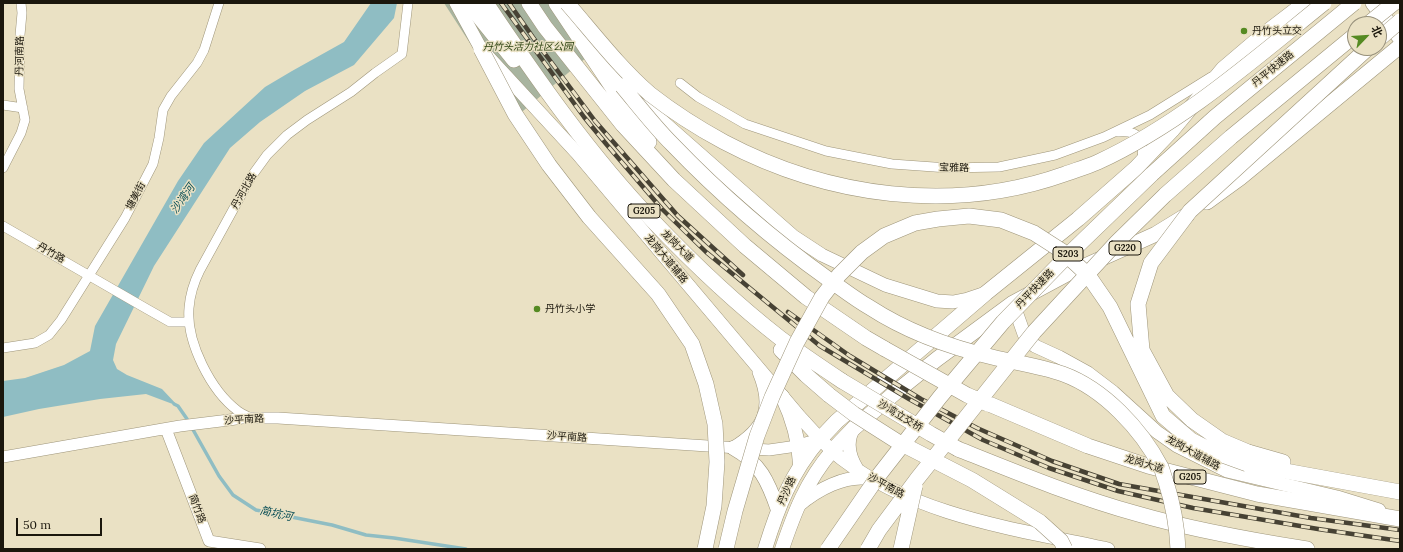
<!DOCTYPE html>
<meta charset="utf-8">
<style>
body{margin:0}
#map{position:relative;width:1403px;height:552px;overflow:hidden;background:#eae1c4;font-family:Lora,"Noto Sans SC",serif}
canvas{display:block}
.frame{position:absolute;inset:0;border:4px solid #1b170d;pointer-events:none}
.north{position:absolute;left:1347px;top:16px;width:40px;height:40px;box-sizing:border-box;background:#eae1c4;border:1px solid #97907b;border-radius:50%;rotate:65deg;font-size:11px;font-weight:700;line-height:16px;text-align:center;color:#1b170d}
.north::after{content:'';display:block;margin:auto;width:14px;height:18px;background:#558a22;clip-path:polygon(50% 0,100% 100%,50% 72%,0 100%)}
.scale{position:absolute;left:16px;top:518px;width:86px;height:18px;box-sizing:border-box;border:2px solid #1b170d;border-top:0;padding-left:5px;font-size:12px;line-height:14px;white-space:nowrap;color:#1b170d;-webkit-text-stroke:3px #eae1c4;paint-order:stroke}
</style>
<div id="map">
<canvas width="1403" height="552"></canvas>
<div class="frame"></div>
<div class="north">北</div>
<div class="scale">50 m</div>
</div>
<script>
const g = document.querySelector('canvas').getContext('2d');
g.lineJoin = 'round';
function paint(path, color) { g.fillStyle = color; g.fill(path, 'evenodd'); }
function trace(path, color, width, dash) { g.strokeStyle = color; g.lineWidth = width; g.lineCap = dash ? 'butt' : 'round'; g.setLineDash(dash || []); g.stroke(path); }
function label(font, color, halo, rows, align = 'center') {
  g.font = font + ' Lora,"Noto Sans SC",serif'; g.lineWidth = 3; g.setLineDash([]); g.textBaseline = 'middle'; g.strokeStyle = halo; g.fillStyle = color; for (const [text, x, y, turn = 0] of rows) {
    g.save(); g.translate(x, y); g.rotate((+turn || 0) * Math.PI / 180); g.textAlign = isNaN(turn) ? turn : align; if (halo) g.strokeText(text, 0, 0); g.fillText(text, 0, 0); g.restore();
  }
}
paint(new Path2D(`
 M 444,3 L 576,3 L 606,41 L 517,116 Z`), '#a8b49f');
paint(new Path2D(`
 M 371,3 L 397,3 L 394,18 L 354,65 L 305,91 L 260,122 L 230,148 L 154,266 L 116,344 L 113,360 L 117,369 L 127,375 L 162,389 L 178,406 L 146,394 L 100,399 L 39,409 L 3,417 L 3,381 L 25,378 L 64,365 L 90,351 L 95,326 L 178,181 L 204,143 L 265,87 L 292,71 L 344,42 Z`), '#8fbdc3');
trace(new Path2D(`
 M 174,404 L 178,406 L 187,419 L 219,476 L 233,495 L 256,510 L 332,525 L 366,535 L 394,538 L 466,549`), '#8fbdc3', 3.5);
const minor = new Path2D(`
 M 680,83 L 698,97 L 745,124 L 826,151 L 892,164 L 948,168 L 999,167 L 1055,155 L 1104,137 L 1150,115 L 1211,77
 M 3,105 L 23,108
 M 1118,132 C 1141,130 1144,140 1142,161
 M 3,168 L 21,133 L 25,120 L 19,89 L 20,35 L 22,13 L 21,3
 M 3,226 L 147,309 L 170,322 L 189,322
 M 3,348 L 35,343 L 49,335 L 61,320 L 125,218 L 153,164 L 159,138 L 163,110 L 171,96 L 197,63 L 204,50 L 219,3
 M 251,418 C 247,416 242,414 238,411 C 211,391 186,342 189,308 C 190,294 194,282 200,270 L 251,177 L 267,155 L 287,135 L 307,120 L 351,92 L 375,73 L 402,54 L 408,3`);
const tertiary = new Path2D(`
 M 166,429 L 209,541 L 260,549
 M 3,457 L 180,426 L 229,420 L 242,418 L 278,418 L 769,450 L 790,447 L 820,439`);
const secondary = new Path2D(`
 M 456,3 L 481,49 L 577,153 L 799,416 C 813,431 826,447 842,459 C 918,517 1017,529 1108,549
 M 597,53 L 622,86 L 629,92
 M 644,105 L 793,236 L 822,255 L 885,285 L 937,301 L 953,302 L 968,299 L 983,294
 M 1013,303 L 1024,334 L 1035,346 L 1059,357 L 1088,373 L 1113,392 L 1157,432 L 1177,446 L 1227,471 L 1337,497 L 1379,510
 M 854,428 C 846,441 849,456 857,469
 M 733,448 C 765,429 774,408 759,372
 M 798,506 C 817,490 845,474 871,479`);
const primary = new Path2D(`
 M 782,396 C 792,417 799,440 800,464
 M 733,448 C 760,463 768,481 778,510
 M 765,549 C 778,507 791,473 820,439
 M 782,549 C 795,511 806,482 832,451`);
const trunk = new Path2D(`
 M 468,3 L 514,60
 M 486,3 C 537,79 590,155 653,221 C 693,263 735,303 780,338 C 800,353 821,367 842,381
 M 529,3 L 545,27 L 623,125 L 674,180 L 745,246 L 806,297 L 866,338 L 885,349
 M 556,3 L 649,142
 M 1373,3 L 1400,38
 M 1207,202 L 1240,178 L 1400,46
 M 781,350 L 806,375 L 829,395
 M 989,404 L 1088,446 L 1148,466 L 1257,494 L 1400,519
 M 820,439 L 837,421 L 986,293 L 1078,219 L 1136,168 L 1173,129 L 1223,69 L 1263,35 L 1305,3
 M 958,449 C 1018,473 1076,497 1138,514 C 1193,530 1250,540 1307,549
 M 832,451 L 854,428 L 896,392 L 937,359 L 1013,303 L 1067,274 L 1156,234 L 1187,215
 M 1248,452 L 1283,462
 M 1247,464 L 1400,492`);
trace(minor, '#9e957a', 10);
trace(tertiary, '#9e957a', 12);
trace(secondary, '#9e957a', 14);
trace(primary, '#9e957a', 15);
trace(trunk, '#9e957a', 16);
trace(minor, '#fff', 9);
trace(tertiary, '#fff', 11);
trace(secondary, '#fff', 13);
trace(primary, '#fff', 14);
trace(trunk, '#fff', 15);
const rail = new Path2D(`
 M 501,3 L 584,117 L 607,145 L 662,209 L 706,252 L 820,346 L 909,399 L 983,440 L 1049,468 L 1118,491 L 1193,508 L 1318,529 L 1400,541
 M 509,3 L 537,43 L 595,121 L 678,216 L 743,275
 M 788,312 L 850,356 L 921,399 L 977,428 L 1052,461 L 1119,484 L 1311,518 L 1400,530`);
trace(rail, '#474234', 4.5);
trace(rail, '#eae1c4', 3, [9]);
const trunkBridge = new Path2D(`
 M 567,3 C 594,34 619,67 650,94 C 673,112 698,128 724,142 C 828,197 952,214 1065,174 C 1076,170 1087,167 1098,162 C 1182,123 1252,61 1324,3
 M 1368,24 L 1394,3
 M 1379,39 L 1400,21
 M 481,49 L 515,114 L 549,165 L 589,217 L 658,294 L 692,344 L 706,384 L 715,424 L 717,462 L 714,506 L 705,549
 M 622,86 C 638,105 654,126 672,144 C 719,193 772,239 828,279 C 841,288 855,299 869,307 C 906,331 949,347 992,357 C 1016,363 1040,366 1063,374 C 1104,389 1141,429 1161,467 C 1163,472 1164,477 1166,482 C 1173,504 1177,526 1178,549
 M 885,349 L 967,395 L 988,404
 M 842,381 L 931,434 L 958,449
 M 829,395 L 854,414 L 898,442 L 972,480 L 1040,522 L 1061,541 L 1065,549
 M 1248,452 L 1222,441 L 1192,420 L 1167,396 L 1142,350 L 1138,304 L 1151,263 L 1190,211 L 1368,48
 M 726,549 L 735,511 L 757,436 L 772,397 L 797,342 L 822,297 L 839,275 L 862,252 L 884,236 L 915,223 L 938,219 L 969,216 L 1001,220 L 1034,233 L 1062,251 L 1088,275 L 1110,307 L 1163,416 L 1191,440 L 1214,452 L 1247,464
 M 828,549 L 879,475 L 940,397 L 1003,322 L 1069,254 L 1152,174 L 1215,117 L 1354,3
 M 868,549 L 879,530 L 917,479 L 1034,332 L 1117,242 L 1165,195 L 1231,137 L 1355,35
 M 901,549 L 915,486`);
trace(trunkBridge, '#9e957a', 16, []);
trace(trunkBridge, '#fff', 15);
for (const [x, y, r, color] of [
 [1244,31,4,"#558a22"],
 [537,309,4,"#558a22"]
]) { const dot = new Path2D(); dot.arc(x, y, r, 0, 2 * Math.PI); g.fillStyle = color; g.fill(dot); trace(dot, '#eae1c4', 1.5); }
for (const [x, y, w] of [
 [644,211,32],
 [1125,248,32],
 [1068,254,30],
 [1190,477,32]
]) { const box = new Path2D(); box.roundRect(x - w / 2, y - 7, w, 14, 3); g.fillStyle = '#eae1c4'; g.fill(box); trace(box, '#1b170d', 1); }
label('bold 9px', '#1b170d', null, [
 ["G205",644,211],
 ["G220",1125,248],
 ["S203",1068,254],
 ["G205",1190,477]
]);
label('10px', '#1b170d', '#eae1c4', [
 ["丹竹头立交",1252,31],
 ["丹竹头小学",545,309]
], 'left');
label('italic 10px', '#2a410f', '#eae1c4', [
 ["丹竹头活力社区公园",528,47]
]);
label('10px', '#1b170d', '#eae1c4', [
 ["丹河南路",20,56,-89],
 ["丹平快速路",1273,69,-39],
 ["宝雅路",954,168,1],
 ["丹河北路",244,191,-60],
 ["塘美街",136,196,-62],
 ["龙岗大道",677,246,45],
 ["丹竹路",51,253,30],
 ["龙岗大道辅路",666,259,50],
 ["丹平快速路",1035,289,-46],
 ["沙湾立交桥",900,416,31],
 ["沙平南路",244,420,-3],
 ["沙平南路",567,437,4],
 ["龙岗大道辅路",1193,453,29],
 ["龙岗大道",1144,464,17],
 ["沙平南路",886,486,29],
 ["丹沙路",787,491,-66],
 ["简竹路",197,509,69]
]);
label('italic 11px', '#064c54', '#eae1c4', [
 ["沙湾河",183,199,-55],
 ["简坑河",276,514,12]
]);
</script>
